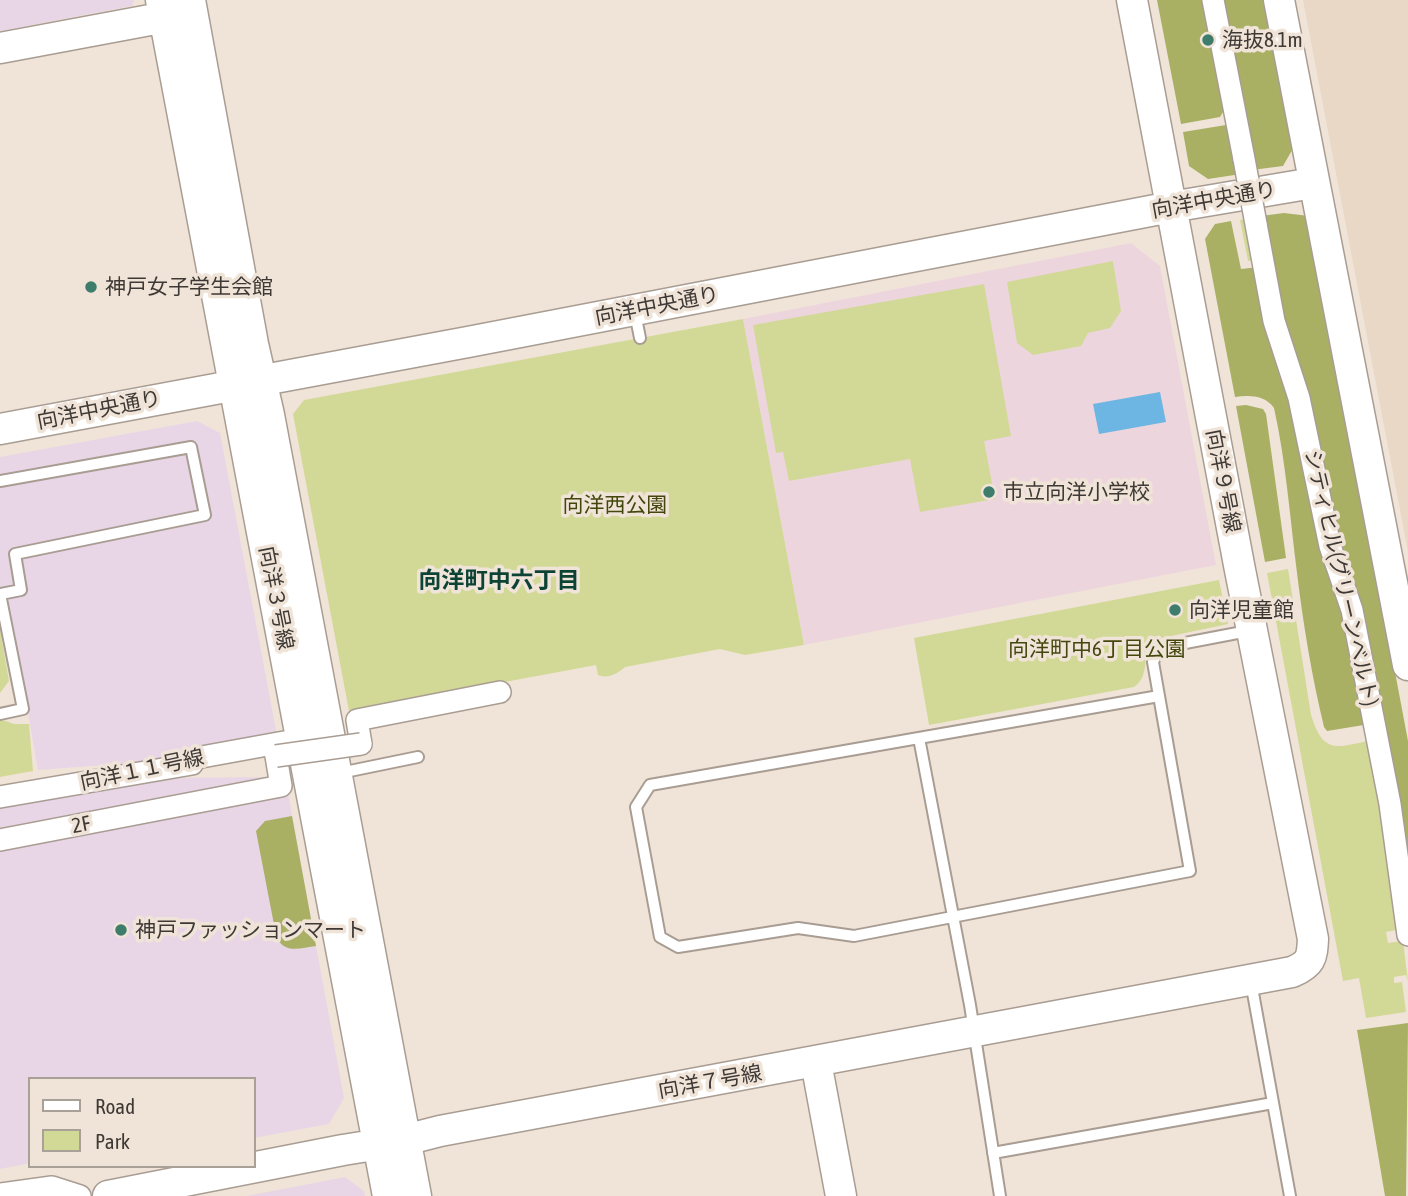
<!DOCTYPE html>
<meta charset="utf-8">
<style>
body{margin:0}
#map{position:relative;width:1408px;height:1196px;overflow:hidden;background:#f0e4d8;font-family:"Asap Condensed",sans-serif}
canvas{display:block}
.legend{position:absolute;left:28px;top:1077px;width:228px;height:91px;box-sizing:border-box;background:#f0e4d8;border:2px solid #a9a097;margin:0;padding:9px 12px;list-style:none;font-size:21px;color:#3e3935}
.legend li{display:flex;align-items:center;gap:14px;height:35px}
.legend b{width:35px;border:2px solid #a9a097}
</style>
<div id="map">
<canvas width="1408" height="1196"></canvas>
<ul class="legend">
<li><b style="height:9px;background:#fff"></b>Road</li>
<li><b style="height:19px;background:#d2d996"></b>Park</li>
</ul>
</div>
<script>
const g = document.querySelector('canvas').getContext('2d');
g.lineJoin = 'round';
function paint(path, color) { g.fillStyle = color; g.fill(path, 'evenodd'); }
function trace(path, color, width, dash) { g.strokeStyle = color; g.lineWidth = width; g.lineCap = dash ? 'butt' : 'round'; g.setLineDash(dash || []); g.stroke(path); }
function label(font, color, halo, rows, align = 'center') {
  g.font = font + ' "Asap Condensed","Noto Sans JP",sans-serif'; g.lineWidth = 7; g.setLineDash([]); g.textBaseline = 'middle'; g.strokeStyle = halo; g.fillStyle = color; for (const [text, x, y, turn = 0] of rows) {
    g.save(); g.translate(x, y); g.rotate((+turn || 0) * Math.PI / 180); g.textAlign = isNaN(turn) ? turn : align; if (halo) g.strokeText(text, 0, 0); g.fillText(text, 0, 0); g.restore();
  }
}
paint(new Path2D(`
 M 0,0 L 134,0 L 132,6 L 0,31 Z
 M 197,421 L 220,433 L 278,741 L 159,761 L 38,770 L 6,588 L 0,588 L 0,457 Z
 M 285,777 L 344,1098 L 329,1124 L 254,1138 L 254,1079 L 30,1079 L 30,1163 L 0,1169 L 0,803 L 152,778 Z
 M 345,1177 L 364,1191 L 365,1196 L 247,1196 Z`), '#e8d6e6');
paint(new Path2D(`
 M 1303,0 L 1408,0 L 1408,552 Z`), '#ead8c7');
paint(new Path2D(`
 M 1131,243 L 1160,266 L 1216,565 L 804,645 L 743,319 Z`), '#edd5de');
paint(new Path2D(`
 M 1249,218 L 1257,260 L 1248,261 L 1240,220 Z
 M 1113,261 L 1121,311 L 1110,328 L 1088,333 L 1081,346 L 1033,355 L 1017,343 L 1007,282 Z
 M 984,284 L 1011,436 L 984,441 L 995,499 L 920,512 L 910,459 L 789,481 L 783,452 L 776,453 L 753,325 Z
 M 743,319 L 804,645 L 745,655 L 720,649 L 625,667 C 617,674 608,679 598,675 L 596,665 L 349,711 L 293,414 L 304,400 Z
 M 1288,569 L 1311,715 C 1324,756 1337,747 1372,740 L 1401,929 L 1386,932 L 1388,943 L 1403,941 L 1408,982 L 1406,975 L 1394,977 L 1394,983 L 1402,982 L 1406,1012 L 1366,1018 L 1359,978 L 1343,981 L 1267,573 Z
 M 1219,580 L 1228,624 L 1157,639 C 1139,653 1152,675 1134,687 L 929,725 L 914,638 Z
 M 0,629 L 9,681 L 0,693 Z
 M 0,719 L 14,724 L 29,724 L 33,771 L 0,777 Z`), '#d2d996');
paint(new Path2D(`
 M 1157,0 L 1207,0 L 1226,107 L 1220,117 L 1181,124 Z
 M 1219,0 L 1267,0 L 1295,145 L 1283,166 L 1252,170 Z
 M 1226,125 L 1229,125 L 1241,174 L 1208,179 L 1189,166 L 1183,132 Z
 M 1284,213 L 1309,216 L 1408,741 L 1408,889 L 1341,555 L 1279,314 L 1261,216 Z
 M 1231,221 L 1241,269 L 1259,267 L 1347,616 L 1370,724 L 1327,731 L 1324,727 C 1312,678 1303,623 1297,573 C 1290,518 1286,462 1274,408 C 1265,395 1249,395 1235,397 L 1205,239 L 1215,224 Z
 M 1246,405 L 1263,409 L 1266,414 L 1286,558 L 1265,562 L 1236,406 Z
 M 292,816 L 316,946 C 300,948 283,955 276,935 L 256,831 L 265,821 Z
 M 1408,1023 L 1406,1196 L 1385,1196 L 1357,1030 Z`), '#a9b064');
paint(new Path2D(`
 M 1160,392 L 1166,422 L 1099,434 L 1093,404 Z`), '#6db6e4');
const lane = new Path2D(`
 M 635,313 L 640,338
 M 0,481 L 191,447 L 205,515 L 15,554 L 21,590 L 1,594
 M 0,594 L 23,709 L 0,714
 M 1159,696 L 650,785 L 636,807 L 660,937 L 678,947 L 798,928 L 854,936 L 1190,871 L 1153,662 L 1159,648 L 1248,631
 M 919,738 L 970,1005 L 1000,1196
 M 340,773 L 418,757
 M 1251,982 L 1290,1196
 M 993,1153 L 1273,1103`);
const street = new Path2D(`
 M 1213,0 L 1244,159
 M 1256,224 L 1274,321 L 1299,398 L 1330,546 L 1352,610 L 1390,804 L 1408,935
 M 361,744 L 357,720 L 500,692
 M 0,797 L 192,764 L 196,758 L 284,742
 M 0,840 L 281,786 L 276,756
 M 0,1194 L 52,1187 L 80,1196`);
const secondary = new Path2D(`
 M 161,0 L 388,1196
 M 190,0 L 253,344 L 269,415 L 416,1196
 M 1279,0 L 1408,665
 M 0,48 L 182,14
 M 0,429 L 468,342 L 1171,207 L 1313,183
 M 816,1062 L 841,1196
 M 108,1196 L 343,1150 L 405,1140 L 440,1131 L 1292,972 C 1311,964 1312,958 1313,939 L 1240,570 L 1132,0`);
trace(lane, '#a99d93', 14);
trace(street, '#a99d93', 24);
trace(secondary, '#a99d93', 33);
trace(lane, '#fff', 10);
trace(street, '#fff', 21);
trace(secondary, '#fff', 30);
const streetBridge = new Path2D(`
 M 1244,159 L 1256,224
 M 276,756 L 361,744`);
trace(streetBridge, '#a99d93', 24, []);
trace(streetBridge, '#fff', 21);
for (const [x, y, r, color] of [
 [1208,40,7,"#3e7d6b"],
 [91,287,7,"#3e7d6b"],
 [989,492,7,"#3e7d6b"],
 [1175,610,7,"#3e7d6b"],
 [121,930,7,"#3e7d6b"]
]) { const dot = new Path2D(); dot.arc(x, y, r, 0, 2 * Math.PI); g.fillStyle = color; g.fill(dot); trace(dot, '#f0e4d8', 2.5); }
label('21px', '#3e3935', '#f0e4d8', [
 ["海抜8.1m",1222,40],
 ["神戸女子学生会館",105,287],
 ["市立向洋小学校",1003,492],
 ["向洋児童館",1189,610],
 ["神戸ファッションマート",135,930]
], 'left');
label('21px', '#3e3935', '#f0e4d8', [
 ["向洋中央通り",1214,200,-10],
 ["向洋中央通り",657,306,-11],
 ["向洋中央通り",99,410,-11],
 ["向洋９号線",1223,481,79],
 ["シティヒル(グリーンベルト)",1341,578,77],
 ["向洋３号線",276,598,79],
 ["向洋１１号線",142,770,-12],
 ["2F",81,825,-11],
 ["向洋７号線",710,1082,-10]
]);
label('21px', '#43470d', '#f0e4d8', [
 ["向洋西公園",615,505],
 ["向洋町中6丁目公園",1097,649]
]);
label('bold 23px', '#0c4335', '#f0e4d8', [
 ["向洋町中六丁目",499,581]
]);
</script>
